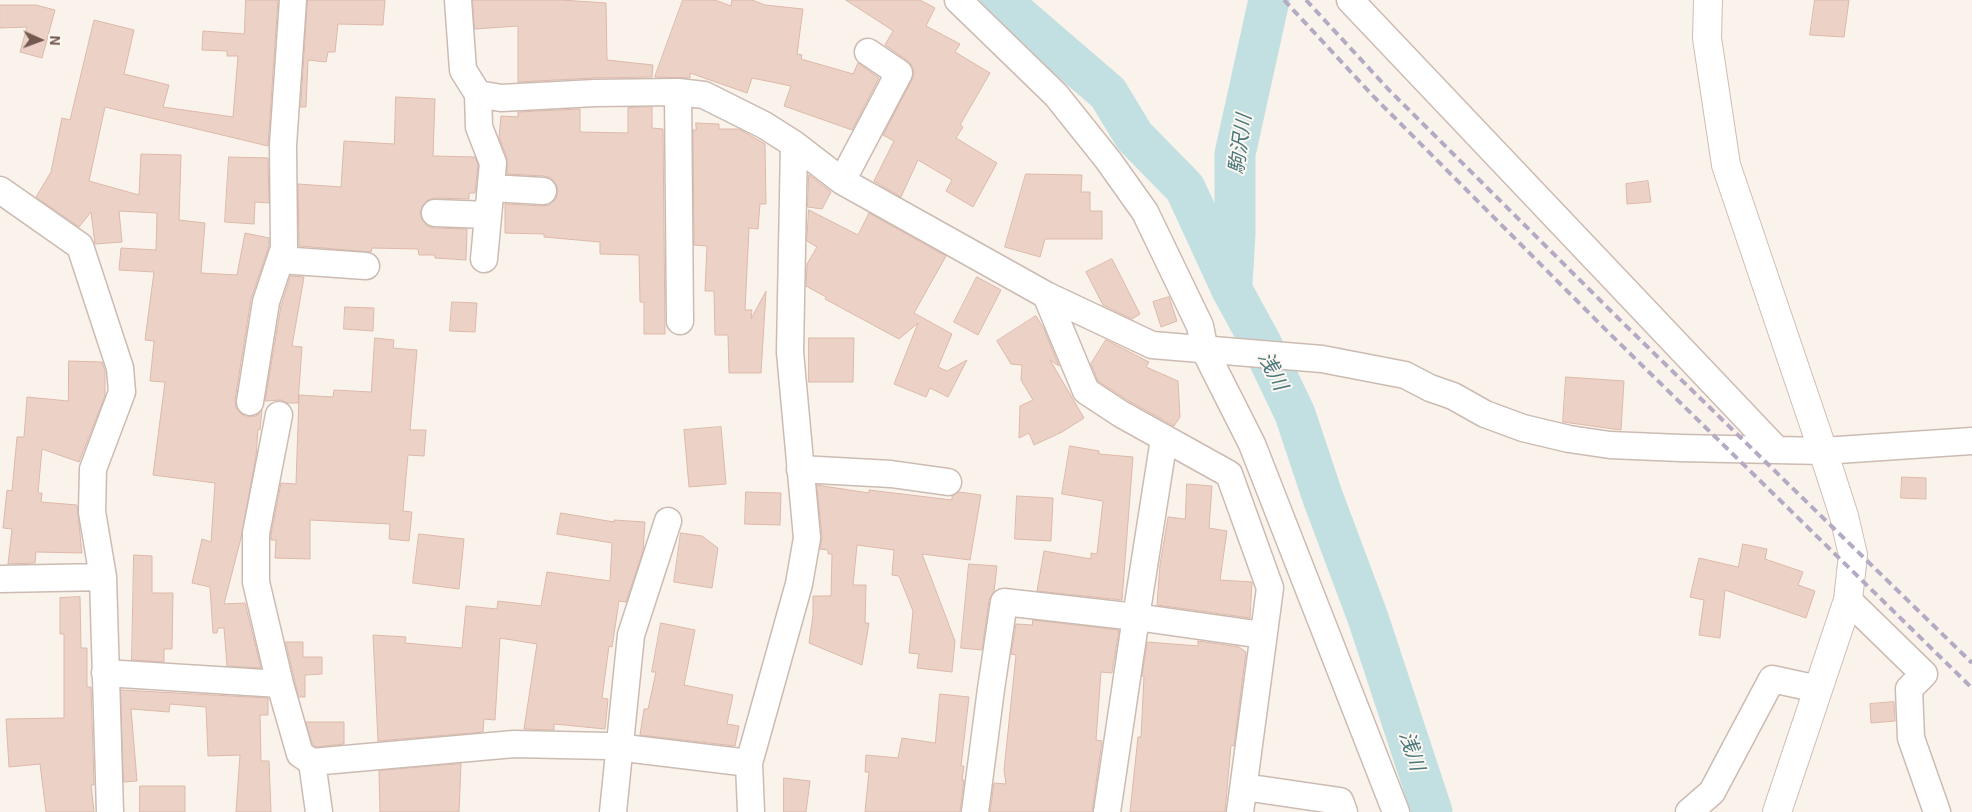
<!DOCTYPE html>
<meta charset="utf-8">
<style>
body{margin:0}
#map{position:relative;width:1972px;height:812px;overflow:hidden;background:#faf3eb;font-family:"Exo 2",sans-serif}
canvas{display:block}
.north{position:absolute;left:15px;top:15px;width:50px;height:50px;-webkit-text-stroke:4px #fdf7f2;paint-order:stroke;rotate:92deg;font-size:14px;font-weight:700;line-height:20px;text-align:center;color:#735a51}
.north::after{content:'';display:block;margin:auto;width:18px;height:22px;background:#735a51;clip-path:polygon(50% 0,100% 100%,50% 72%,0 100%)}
</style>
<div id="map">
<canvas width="1972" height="812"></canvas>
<div class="north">N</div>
</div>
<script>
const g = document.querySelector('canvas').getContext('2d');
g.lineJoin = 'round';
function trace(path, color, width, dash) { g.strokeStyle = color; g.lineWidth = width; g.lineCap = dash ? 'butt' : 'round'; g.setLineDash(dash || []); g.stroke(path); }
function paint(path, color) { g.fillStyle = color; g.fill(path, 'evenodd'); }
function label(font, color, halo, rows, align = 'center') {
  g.font = font + ' "Exo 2","Noto Sans JP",sans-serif'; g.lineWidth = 4; g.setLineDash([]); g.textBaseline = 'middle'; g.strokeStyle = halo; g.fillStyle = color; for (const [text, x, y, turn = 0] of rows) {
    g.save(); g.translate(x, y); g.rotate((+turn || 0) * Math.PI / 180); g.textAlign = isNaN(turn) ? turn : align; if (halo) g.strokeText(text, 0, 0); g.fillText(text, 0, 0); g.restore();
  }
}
trace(new Path2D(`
 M 1000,0 L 1108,93 L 1134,136 L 1185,188 L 1232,290 L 1261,343 L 1295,414 L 1323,498 L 1368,618 L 1432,812
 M 1232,284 L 1235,234 L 1235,154 L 1269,0`), '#c2e0e2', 41);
const building = new Path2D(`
 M 246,0 L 278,0 L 268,146 L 105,107 L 89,181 L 139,195 L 141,154 L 181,155 L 179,220 L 205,223 L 201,273 L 237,275 L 245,233 L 269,238 L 269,246 L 251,299 L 235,400 L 236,408 L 240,413 L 247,417 L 256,416 L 262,410 L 260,430 L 258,429 L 256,456 L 241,538 L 224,604 L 245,603 L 261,668 L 227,666 L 224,628 L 218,628 L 217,633 L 213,633 L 210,587 L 192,583 L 202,539 L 211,542 L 215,483 L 153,475 L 165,382 L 150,381 L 154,341 L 145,340 L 154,272 L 119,270 L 121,248 L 156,250 L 157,213 L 119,211 L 122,242 L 95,244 L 91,212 L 79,227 L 36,197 L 51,172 L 62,118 L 70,120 L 94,20 L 134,30 L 124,74 L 169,85 L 163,107 L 233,117 L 238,56 L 227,56 L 227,51 L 202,50 L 203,31 L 244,34 Z
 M 308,0 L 385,0 L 383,25 L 338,24 L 335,52 L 328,52 L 326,62 L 308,60 L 306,107 L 301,107 Z
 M 473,0 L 561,0 L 606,3 L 607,60 L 653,65 L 652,77 L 594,78 L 518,82 L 518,26 L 475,29 Z
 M 683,0 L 715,0 L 731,6 L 732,0 L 752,0 L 765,5 L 803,9 L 797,54 L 802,55 L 801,59 L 853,74 L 858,63 L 879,78 L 852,130 L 784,106 L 791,86 L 752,78 L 747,93 L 690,73 L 690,78 L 655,77 Z
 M 846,0 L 920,0 L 935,8 L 926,26 L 960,44 L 955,52 L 990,73 L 960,125 L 963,127 L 956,138 L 997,163 L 973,207 L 946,191 L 952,180 L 918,160 L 901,197 L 874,181 L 894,141 L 883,135 L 912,80 L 914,73 L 912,66 L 908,61 L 885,45 L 893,31 Z
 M 1815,0 L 1849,0 L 1844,37 L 1810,35 Z
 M 0,5 L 36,5 L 55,10 L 42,58 L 20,52 L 27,27 L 0,28 Z
 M 396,97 L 435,99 L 433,156 L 475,157 L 478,165 L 475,193 L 469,193 L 469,199 L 436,198 L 428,200 L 423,205 L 420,212 L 422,220 L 427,226 L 434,228 L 467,229 L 466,260 L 435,258 L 435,255 L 419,255 L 418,249 L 372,248 L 371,252 L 299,246 L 298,184 L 341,187 L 344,141 L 394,144 Z
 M 652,107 L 652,128 L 663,129 L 665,334 L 644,334 L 644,302 L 640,302 L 639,255 L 600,254 L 600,242 L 544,237 L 544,234 L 505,233 L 505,204 L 542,206 L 549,205 L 556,199 L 558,191 L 556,184 L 551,178 L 544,176 L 507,174 L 507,158 L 499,137 L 501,116 L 518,117 L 518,112 L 580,109 L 580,132 L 628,133 L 628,108 Z
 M 696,123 L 719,124 L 719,129 L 739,129 L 765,144 L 766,204 L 760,204 L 758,229 L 749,228 L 745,310 L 752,310 L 751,319 L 766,291 L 761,373 L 729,373 L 728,335 L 715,335 L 714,291 L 705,291 L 707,246 L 694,245 L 693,130 L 696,130 Z
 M 229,157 L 268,158 L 269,203 L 255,202 L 254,224 L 225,222 Z
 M 1026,174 L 1082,175 L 1081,192 L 1090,192 L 1090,211 L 1102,211 L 1102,239 L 1045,239 L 1040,257 L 1005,247 Z
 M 809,175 L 831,192 L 822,209 L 808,207 Z
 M 1648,181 L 1651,202 L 1627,204 L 1626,184 Z
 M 809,210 L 858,235 L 869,213 L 946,256 L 914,313 L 952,334 L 938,367 L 947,371 L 967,360 L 948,397 L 930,388 L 926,397 L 894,384 L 918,323 L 899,339 L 825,299 L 826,297 L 806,286 L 807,264 L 817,247 L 807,241 Z
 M 1112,259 L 1140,314 L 1132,319 L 1103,305 L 1086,272 Z
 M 291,276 L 304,277 L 292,346 L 302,347 L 298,403 L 287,403 L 281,400 L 265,401 L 281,306 Z
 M 977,277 L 1001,290 L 978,335 L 954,322 Z
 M 1169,297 L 1177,321 L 1161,327 L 1153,302 Z
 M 452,302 L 477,303 L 475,332 L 450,331 Z
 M 345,307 L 374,308 L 373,331 L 344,329 Z
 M 1036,316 L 1044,329 L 1059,366 L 1050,360 L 1084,418 L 1062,432 L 1034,445 L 1029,433 L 1019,438 L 1020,406 L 1033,400 L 1021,380 L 1022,365 L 1011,364 L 997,341 Z
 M 375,338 L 394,340 L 393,348 L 417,350 L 410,430 L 426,430 L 424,456 L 408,455 L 403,511 L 412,512 L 409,541 L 389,539 L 390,524 L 310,520 L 310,559 L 275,558 L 276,540 L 271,540 L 271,534 L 281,483 L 296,484 L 299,395 L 333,397 L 334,390 L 371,392 Z
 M 809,338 L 854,338 L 853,382 L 809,382 Z
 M 1106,340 L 1149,362 L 1146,367 L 1178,381 L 1180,417 L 1174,426 L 1129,401 L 1098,381 L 1091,364 Z
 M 69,361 L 102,362 L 105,371 L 105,396 L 79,462 L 42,449 L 38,493 L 42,493 L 41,502 L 77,505 L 82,553 L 36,552 L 35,563 L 8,564 L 12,529 L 3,528 L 7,490 L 12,491 L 17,437 L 24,437 L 27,397 L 68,401 Z
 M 1566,377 L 1624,381 L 1621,430 L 1563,422 Z
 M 721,427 L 726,484 L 689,487 L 684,430 Z
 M 1070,446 L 1099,451 L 1099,454 L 1133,457 L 1122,600 L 1037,591 L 1044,551 L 1091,559 L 1091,553 L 1097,554 L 1103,501 L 1062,494 Z
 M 1902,477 L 1926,478 L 1926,499 L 1901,498 Z
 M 1187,484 L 1212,486 L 1209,528 L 1227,531 L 1220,580 L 1252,582 L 1250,618 L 1157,605 L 1160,565 L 1168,517 L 1185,519 Z
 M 817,485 L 869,493 L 869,490 L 952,500 L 952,496 L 959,492 L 981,495 L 970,560 L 922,554 L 955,641 L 952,672 L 917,668 L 919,654 L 909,653 L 913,611 L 899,576 L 892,575 L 894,550 L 857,545 L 853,585 L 866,585 L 865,623 L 869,623 L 862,665 L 809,643 L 813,615 L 813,596 L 831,596 L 832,554 L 828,554 L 828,550 L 820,549 L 822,537 Z
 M 746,492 L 781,493 L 780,525 L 745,524 Z
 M 1017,496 L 1053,498 L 1051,541 L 1015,539 Z
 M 561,513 L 614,522 L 614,520 L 645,522 L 643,551 L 626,602 L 619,601 L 612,647 L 609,646 L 602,698 L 608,699 L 605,729 L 554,724 L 554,730 L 524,729 L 537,644 L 500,638 L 495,720 L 484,719 L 483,732 L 378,741 L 373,635 L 406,637 L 405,643 L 462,648 L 466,606 L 497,609 L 498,601 L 541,606 L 547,572 L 610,581 L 612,543 L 557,534 Z
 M 681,533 L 702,536 L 718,548 L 712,588 L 674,582 Z
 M 419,534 L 464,539 L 459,589 L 413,583 Z
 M 1743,544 L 1767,549 L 1765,559 L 1803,572 L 1798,585 L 1815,591 L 1806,618 L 1725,590 L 1720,638 L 1699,635 L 1704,600 L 1690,597 L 1699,558 L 1738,567 Z
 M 134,555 L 152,556 L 152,593 L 173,593 L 172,649 L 164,649 L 164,662 L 132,660 Z
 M 969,564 L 997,566 L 994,591 L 989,600 L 982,650 L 961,648 Z
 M 80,597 L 81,648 L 87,648 L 87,687 L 91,687 L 94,785 L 91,785 L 94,812 L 46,812 L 40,764 L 9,767 L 6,719 L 64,718 L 64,634 L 60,634 L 60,598 Z
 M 1033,620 L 1119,630 L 1112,673 L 1101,672 L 1096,740 L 1102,741 L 1092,812 L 990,812 L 994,783 L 1006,784 L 1004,770 L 1016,655 L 1011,654 L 1016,624 L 1032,625 Z
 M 661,623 L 695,630 L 684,685 L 733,695 L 727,724 L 739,726 L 735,746 L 640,735 L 644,709 L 648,709 L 656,672 L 652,672 Z
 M 1198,641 L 1239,647 L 1246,652 L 1234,746 L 1231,745 L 1225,812 L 1130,812 L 1138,737 L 1141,737 L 1144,676 L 1142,676 L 1147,642 L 1198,646 Z
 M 286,642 L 303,642 L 303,657 L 322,657 L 322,674 L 305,675 L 305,697 L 299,697 Z
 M 121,690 L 268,698 L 268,715 L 260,715 L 261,761 L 269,761 L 271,812 L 236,812 L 240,755 L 208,756 L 206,707 L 170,704 L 169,712 L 131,709 L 137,781 L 124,782 Z
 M 940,694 L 969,697 L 961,766 L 964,766 L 962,780 L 964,780 L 960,812 L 865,812 L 869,772 L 865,772 L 866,755 L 898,758 L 902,738 L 935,743 Z
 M 1894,702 L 1895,721 L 1871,723 L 1870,704 Z
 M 306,722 L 344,722 L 344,744 L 316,747 L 313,745 Z
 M 461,764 L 459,812 L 380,812 L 379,771 Z
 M 784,778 L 810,781 L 806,812 L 784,812 Z
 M 140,786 L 185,786 L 185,812 L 140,812 Z`);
paint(building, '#ecd2c6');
trace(building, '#ddb8a9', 1);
const street = new Path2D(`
 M 458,0 L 463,70 L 478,94 L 501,98 L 595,93 L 678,92 L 704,95 L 764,125 L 794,144 L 842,181 L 1046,295 L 1152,345 L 1322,359 L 1405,375 L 1430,388 L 1453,396 L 1485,414 L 1523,428 L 1569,439 L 1610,445 L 1680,448 L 1823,451 L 1972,441
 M 958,0 L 1056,95 L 1108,160 L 1145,212 L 1200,326 L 1205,351 L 1252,444 L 1396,812
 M 1350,0 L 1777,450
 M 678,92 L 680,321
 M 478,94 L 479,127 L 493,163 L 484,259
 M 842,181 L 899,73 L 868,52
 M 491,188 L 543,191
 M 0,190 L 80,246 L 120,368 L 122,392 L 93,469 L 92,512 L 103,577 L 110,812
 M 435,213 L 488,215
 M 280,260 L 366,266
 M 1046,295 L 1086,391 L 1121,414 L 1229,474 L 1270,588 L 1240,812
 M 250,402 L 266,302 L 284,248 L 283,145 L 293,0
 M 279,415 L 256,533 L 256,582 L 280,684 L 300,754 L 312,762
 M 800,469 L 891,474 L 948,482
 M 0,579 L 103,577
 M 1848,600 L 1924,674 L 1909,689 L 1911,738 L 1937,812
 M 105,673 L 280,684
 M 1244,787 L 1340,801 L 1344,812
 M 319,812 L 312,762 L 514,744 L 608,746 L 749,763
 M 613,812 L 631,635 L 668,521
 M 751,812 L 749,763 L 799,584 L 807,538 L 790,352 L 794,144
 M 975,812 L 991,689 L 1004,602 L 1136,617 L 1263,635
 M 1107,812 L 1136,617 L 1164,439
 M 1689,812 L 1712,792 L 1772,679 L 1818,689`);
const secondary = new Path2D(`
 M 1708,0 L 1707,38 L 1726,165 L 1823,451 L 1844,516 L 1853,555 L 1848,600 L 1777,812`);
trace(street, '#ccbbb2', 29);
trace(secondary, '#d0bdb3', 30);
trace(street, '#fff', 26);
trace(secondary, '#fff', 28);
trace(new Path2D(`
 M 1284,0 L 1375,98 L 1609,333 L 1972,688
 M 1306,0 L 1389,90 L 1624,324 L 1972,663`), '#b5aac4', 4, [8, 5]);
label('italic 20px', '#4a797c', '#fdf7f2', [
 ["駒沢川",1240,144,-82],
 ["浅川",1273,371,63],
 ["浅川",1412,751,72]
]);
</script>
